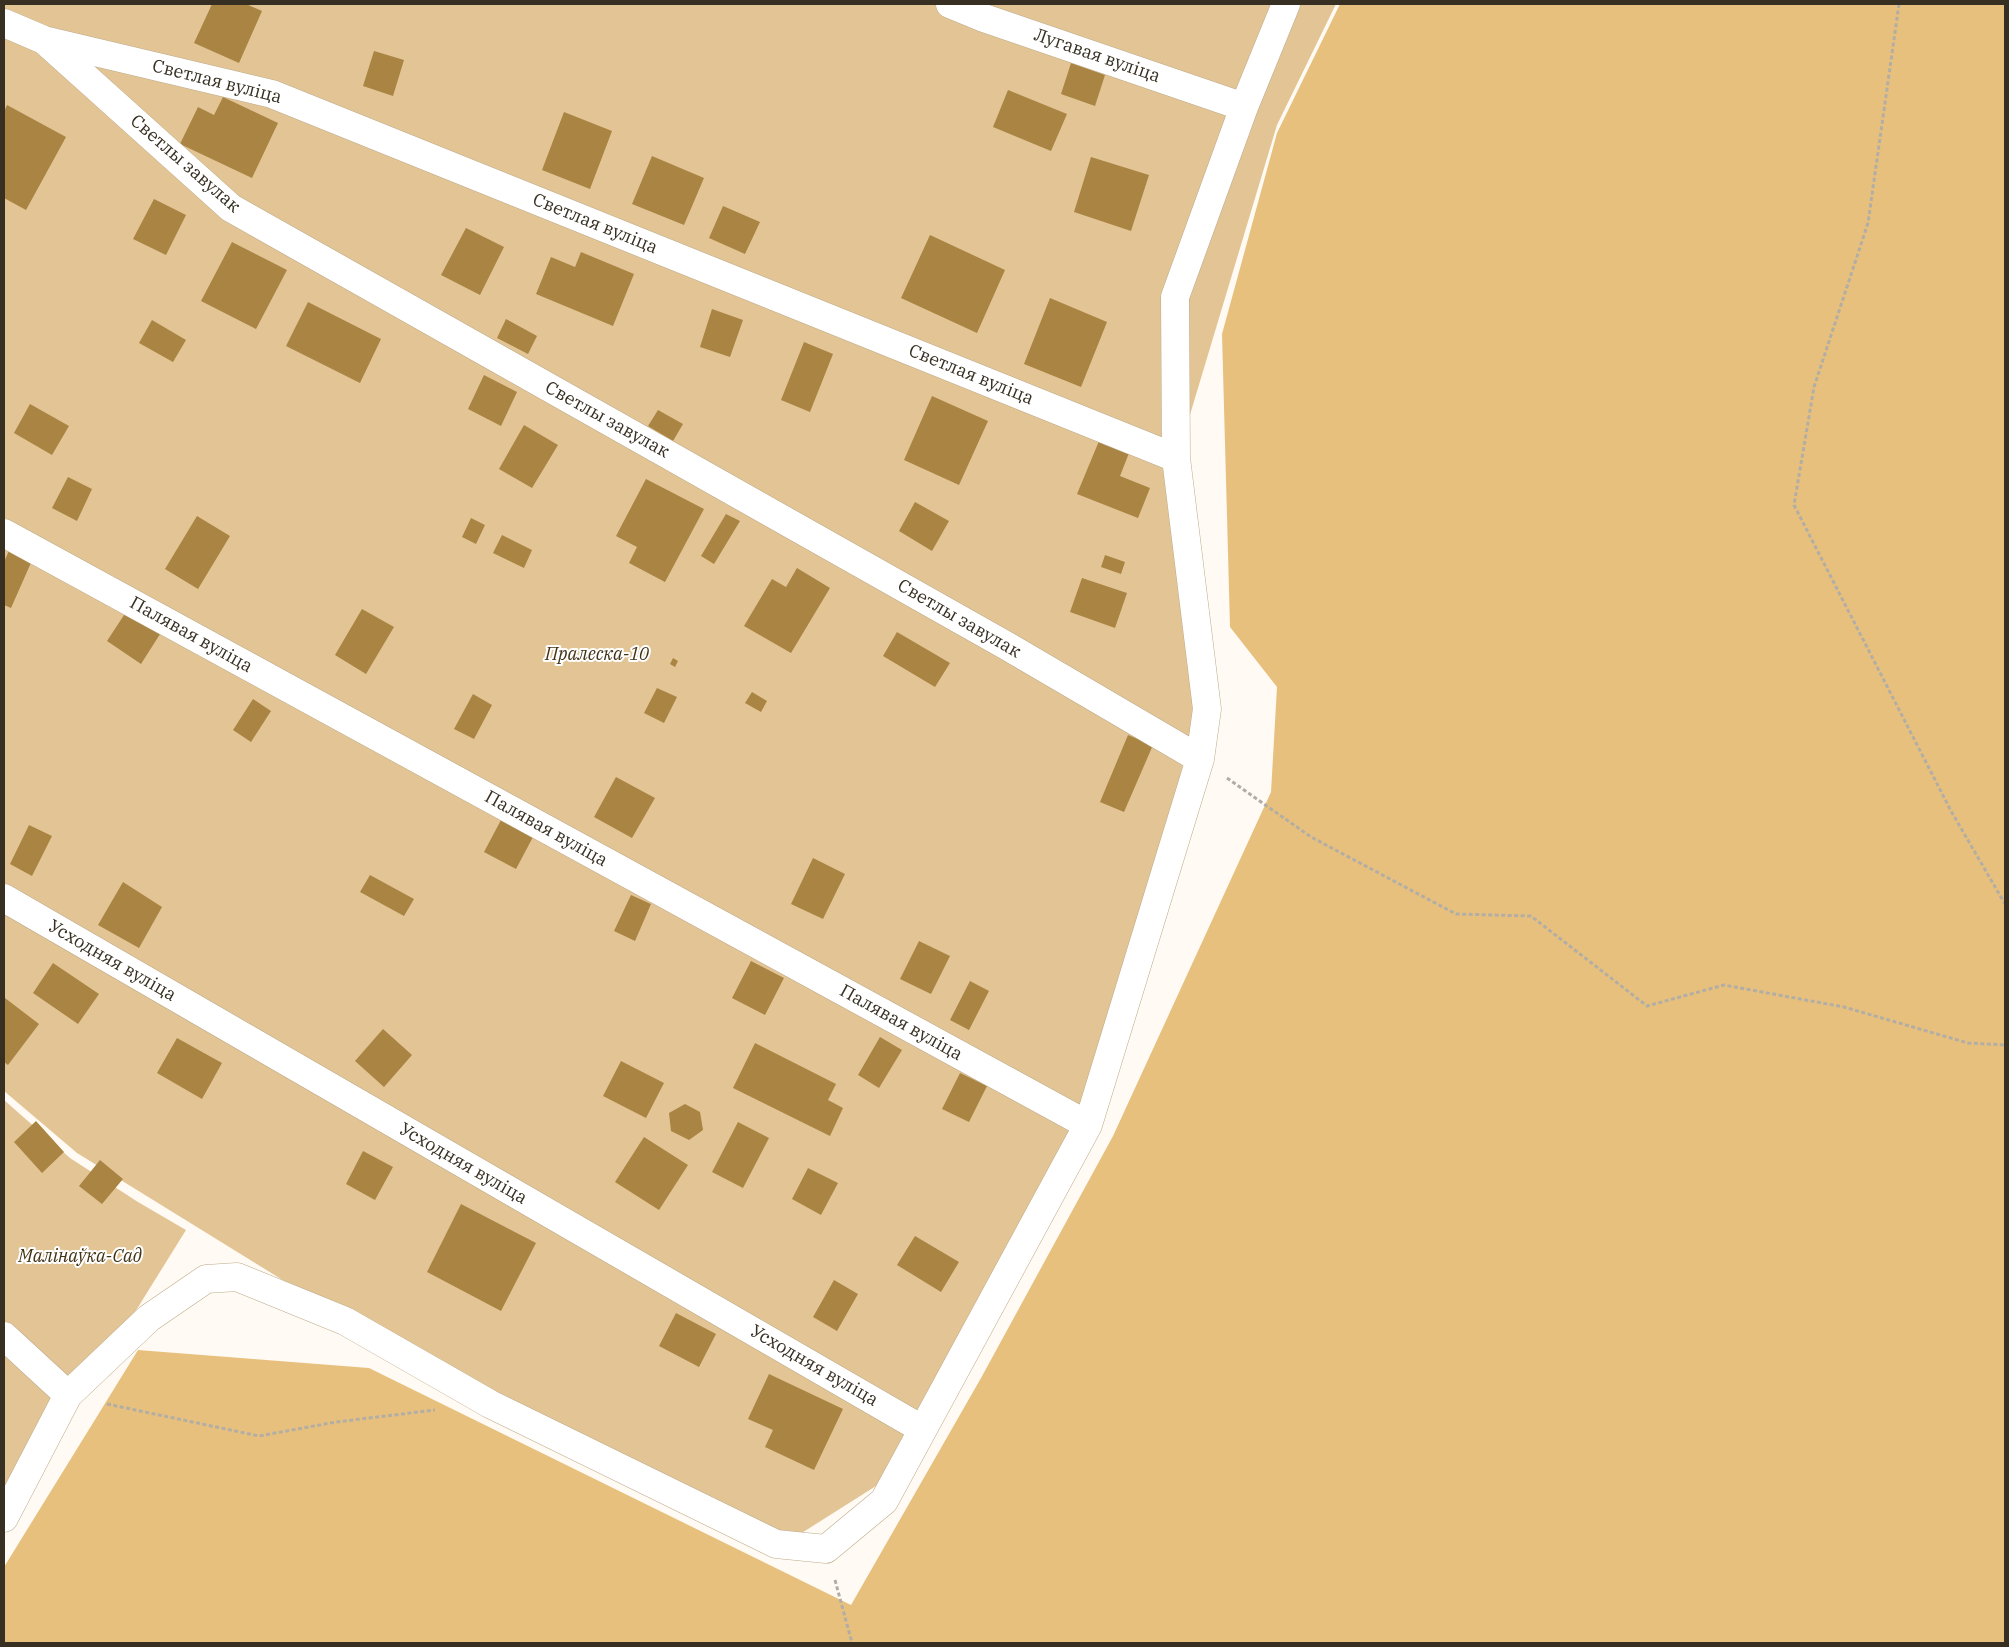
<!DOCTYPE html>
<meta charset="utf-8">
<style>
body{margin:0}
#map{position:relative;width:2009px;height:1647px;overflow:hidden;background:#fffbf4;font-family:"IBM Plex Serif",serif}
canvas{display:block}
.frame{position:absolute;inset:0;border:5px solid #372f22;pointer-events:none}
</style>
<div id="map">
<canvas width="2009" height="1647"></canvas>
<div class="frame"></div>
</div>
<script>
const g = document.querySelector('canvas').getContext('2d');
g.lineJoin = 'round';
function paint(path, color) { g.fillStyle = color; g.fill(path, 'evenodd'); }
function trace(path, color, width, dash) { g.strokeStyle = color; g.lineWidth = width; g.lineCap = dash ? 'butt' : 'round'; g.setLineDash(dash || []); g.stroke(path); }
function label(font, color, halo, rows, align = 'center') {
  g.font = font + ' "IBM Plex Serif",serif'; g.lineWidth = 4; g.setLineDash([]); g.textBaseline = 'middle'; g.strokeStyle = halo; g.fillStyle = color; for (const [text, x, y, turn = 0] of rows) {
    g.save(); g.translate(x, y); g.rotate((+turn || 0) * Math.PI / 180); g.textAlign = isNaN(turn) ? turn : align; if (halo) g.strokeText(text, 0, 0); g.fillText(text, 0, 0); g.restore();
  }
}
paint(new Path2D(`
 M 4,4 L 1336,4 L 1277,125 L 1177,458 L 1198,706 L 1091,1126 L 925,1455 L 778,1548 L 349,1321 L 77,1153 L 4,1091 Z
 M 4,1100 L 70,1158 L 138,1202 L 186,1230 L 4,1523 Z`), '#e3c595');
paint(new Path2D(`
 M 1340,4 L 2005,4 L 2005,1643 L 4,1643 L 4,1567 L 138,1350 L 369,1368 L 851,1605 L 981,1378 L 1113,1136 L 1271,792 L 1277,687 L 1230,627 L 1222,334 L 1277,133 Z`), '#e8c07e');
paint(new Path2D(`
 M 212,4 L 246,4 L 262,11 L 239,63 L 194,43 Z
 M 374,51 L 404,60 L 393,96 L 363,86 Z
 M 1071,63 L 1105,75 L 1095,106 L 1061,94 Z
 M 1008,90 L 1067,114 L 1051,151 L 993,127 Z
 M 223,97 L 278,123 L 252,178 L 180,144 L 198,107 L 214,115 Z
 M 7,105 L 66,137 L 26,210 L 4,198 L 4,112 Z
 M 564,112 L 612,131 L 590,189 L 542,170 Z
 M 652,156 L 704,178 L 684,225 L 632,204 Z
 M 1091,157 L 1149,175 L 1131,231 L 1074,212 Z
 M 154,199 L 186,215 L 166,255 L 133,239 Z
 M 723,206 L 760,222 L 745,254 L 709,238 Z
 M 466,228 L 504,247 L 480,295 L 441,275 Z
 M 930,235 L 1005,270 L 977,333 L 901,298 Z
 M 232,242 L 287,270 L 256,329 L 201,301 Z
 M 581,252 L 634,274 L 613,326 L 536,294 L 551,257 L 575,267 Z
 M 1050,298 L 1107,322 L 1081,387 L 1024,364 Z
 M 308,302 L 381,339 L 360,383 L 286,346 Z
 M 712,309 L 743,320 L 730,357 L 700,347 Z
 M 506,319 L 537,336 L 528,354 L 497,338 Z
 M 152,320 L 186,340 L 173,362 L 139,343 Z
 M 804,342 L 833,354 L 810,412 L 781,400 Z
 M 484,375 L 517,392 L 501,426 L 468,409 Z
 M 932,396 L 988,421 L 959,485 L 904,460 Z
 M 30,404 L 69,426 L 52,455 L 14,433 Z
 M 658,410 L 683,424 L 673,441 L 648,426 Z
 M 524,425 L 558,445 L 532,488 L 499,469 Z
 M 1099,441 L 1129,453 L 1120,476 L 1150,488 L 1138,518 L 1077,494 Z
 M 68,477 L 92,489 L 77,521 L 52,508 Z
 M 646,479 L 704,509 L 665,582 L 629,563 L 637,547 L 616,536 Z
 M 915,502 L 949,521 L 932,551 L 899,531 Z
 M 726,514 L 740,521 L 714,564 L 701,556 Z
 M 197,516 L 230,536 L 198,589 L 165,569 Z
 M 471,518 L 485,525 L 476,544 L 462,537 Z
 M 502,535 L 532,550 L 524,568 L 493,553 Z
 M 11,546 L 34,556 L 11,608 L 4,605 L 4,562 Z
 M 1105,555 L 1125,562 L 1121,574 L 1101,567 Z
 M 797,568 L 830,588 L 791,653 L 744,626 L 772,579 L 786,587 Z
 M 1082,578 L 1127,593 L 1115,628 L 1070,612 Z
 M 128,609 L 162,631 L 141,664 L 107,641 Z
 M 362,609 L 394,627 L 366,674 L 335,655 Z
 M 897,632 L 950,663 L 935,687 L 883,656 Z
 M 673,658 L 678,661 L 675,667 L 670,664 Z
 M 657,688 L 677,697 L 664,723 L 644,713 Z
 M 752,692 L 767,701 L 761,712 L 745,703 Z
 M 473,694 L 492,705 L 474,739 L 454,729 Z
 M 253,699 L 271,711 L 251,742 L 233,730 Z
 M 1128,735 L 1153,745 L 1124,812 L 1100,802 Z
 M 616,777 L 655,798 L 632,838 L 594,817 Z
 M 501,820 L 533,837 L 516,869 L 484,852 Z
 M 29,825 L 52,836 L 32,876 L 10,864 Z
 M 813,858 L 845,874 L 823,919 L 791,904 Z
 M 370,875 L 414,899 L 404,916 L 360,892 Z
 M 123,882 L 162,907 L 139,948 L 98,925 Z
 M 631,895 L 651,904 L 635,941 L 614,931 Z
 M 919,941 L 950,956 L 931,994 L 900,979 Z
 M 751,961 L 784,978 L 765,1015 L 732,998 Z
 M 53,963 L 99,994 L 78,1024 L 33,993 Z
 M 970,981 L 989,991 L 969,1030 L 950,1020 Z
 M 5,998 L 39,1024 L 8,1065 L 4,1062 Z
 M 383,1029 L 412,1055 L 384,1087 L 355,1061 Z
 M 880,1037 L 902,1050 L 879,1088 L 858,1075 Z
 M 177,1038 L 222,1063 L 202,1099 L 157,1073 Z
 M 755,1043 L 836,1084 L 828,1100 L 843,1108 L 830,1136 L 733,1088 Z
 M 621,1061 L 664,1083 L 646,1118 L 603,1096 Z
 M 960,1073 L 987,1086 L 969,1122 L 942,1109 Z
 M 685,1104 L 700,1112 L 703,1130 L 689,1140 L 671,1131 L 669,1113 Z
 M 36,1121 L 64,1152 L 42,1173 L 14,1142 Z
 M 738,1122 L 769,1138 L 743,1188 L 712,1172 Z
 M 644,1137 L 688,1165 L 659,1210 L 615,1182 Z
 M 363,1151 L 393,1167 L 375,1200 L 346,1184 Z
 M 100,1160 L 123,1179 L 102,1204 L 79,1186 Z
 M 808,1168 L 838,1183 L 821,1215 L 792,1199 Z
 M 461,1204 L 536,1243 L 501,1311 L 427,1272 Z
 M 915,1236 L 959,1262 L 941,1292 L 897,1265 Z
 M 834,1280 L 858,1294 L 837,1331 L 813,1317 Z
 M 676,1313 L 716,1334 L 699,1367 L 659,1346 Z
 M 769,1374 L 843,1409 L 814,1470 L 765,1447 L 773,1430 L 748,1419 Z`), '#a98442');
const minor = new Path2D(`
 M 950,4 L 984,18 L 1244,107
 M 4,23 L 44,40 L 272,94 L 1176,458
 M 44,40 L 231,208 L 1007,646 L 1200,759
 M 4,533 L 1088,1125
 M 4,898 L 922,1429
 M 4,1336 L 68,1395
 M 4,1518 L 68,1395 L 149,1318 L 206,1279 L 237,1277 L 345,1321 L 490,1404 L 776,1544 L 826,1549 L 884,1501 L 1088,1125 L 1200,759 L 1207,709 L 1176,458 L 1175,297 L 1244,107 L 1286,4`);
trace(minor, '#bdaa8a', 29);
trace(new Path2D(`
 M 1899,4 L 1868,223 L 1814,387 L 1794,505 L 1951,811 L 2005,904
 M 1227,778 L 1311,837 L 1456,914 L 1531,916 L 1647,1006 L 1724,985 L 1844,1007 L 1968,1043 L 2005,1045
 M 107,1404 L 259,1436 L 336,1422 L 435,1410
 M 835,1580 L 852,1643`), '#b3aea4', 3, [4, 2.5]);
trace(minor, '#fff', 28);
label('18px', '#372f22', '#fff', [
 ["Лугавая вуліца",1097,56,19],
 ["Светлая вуліца",217,82,14],
 ["Светлы завулак",185,164,41],
 ["Светлая вуліца",595,224,22],
 ["Светлая вуліца",971,375,22],
 ["Светлы завулак",607,420,29],
 ["Светлы завулак",959,619,30],
 ["Палявая вуліца",191,635,29],
 ["Палявая вуліца",546,829,29],
 ["Усходняя вуліца",112,961,30],
 ["Палявая вуліца",901,1023,29],
 ["Усходняя вуліца",463,1164,30],
 ["Усходняя вуліца",814,1366,30]
]);
label('italic 18px', '#423214', '#fff', [
 ["Пралеска-10",597,655],
 ["Малінаўка-Сад",80,1257]
]);
</script>
